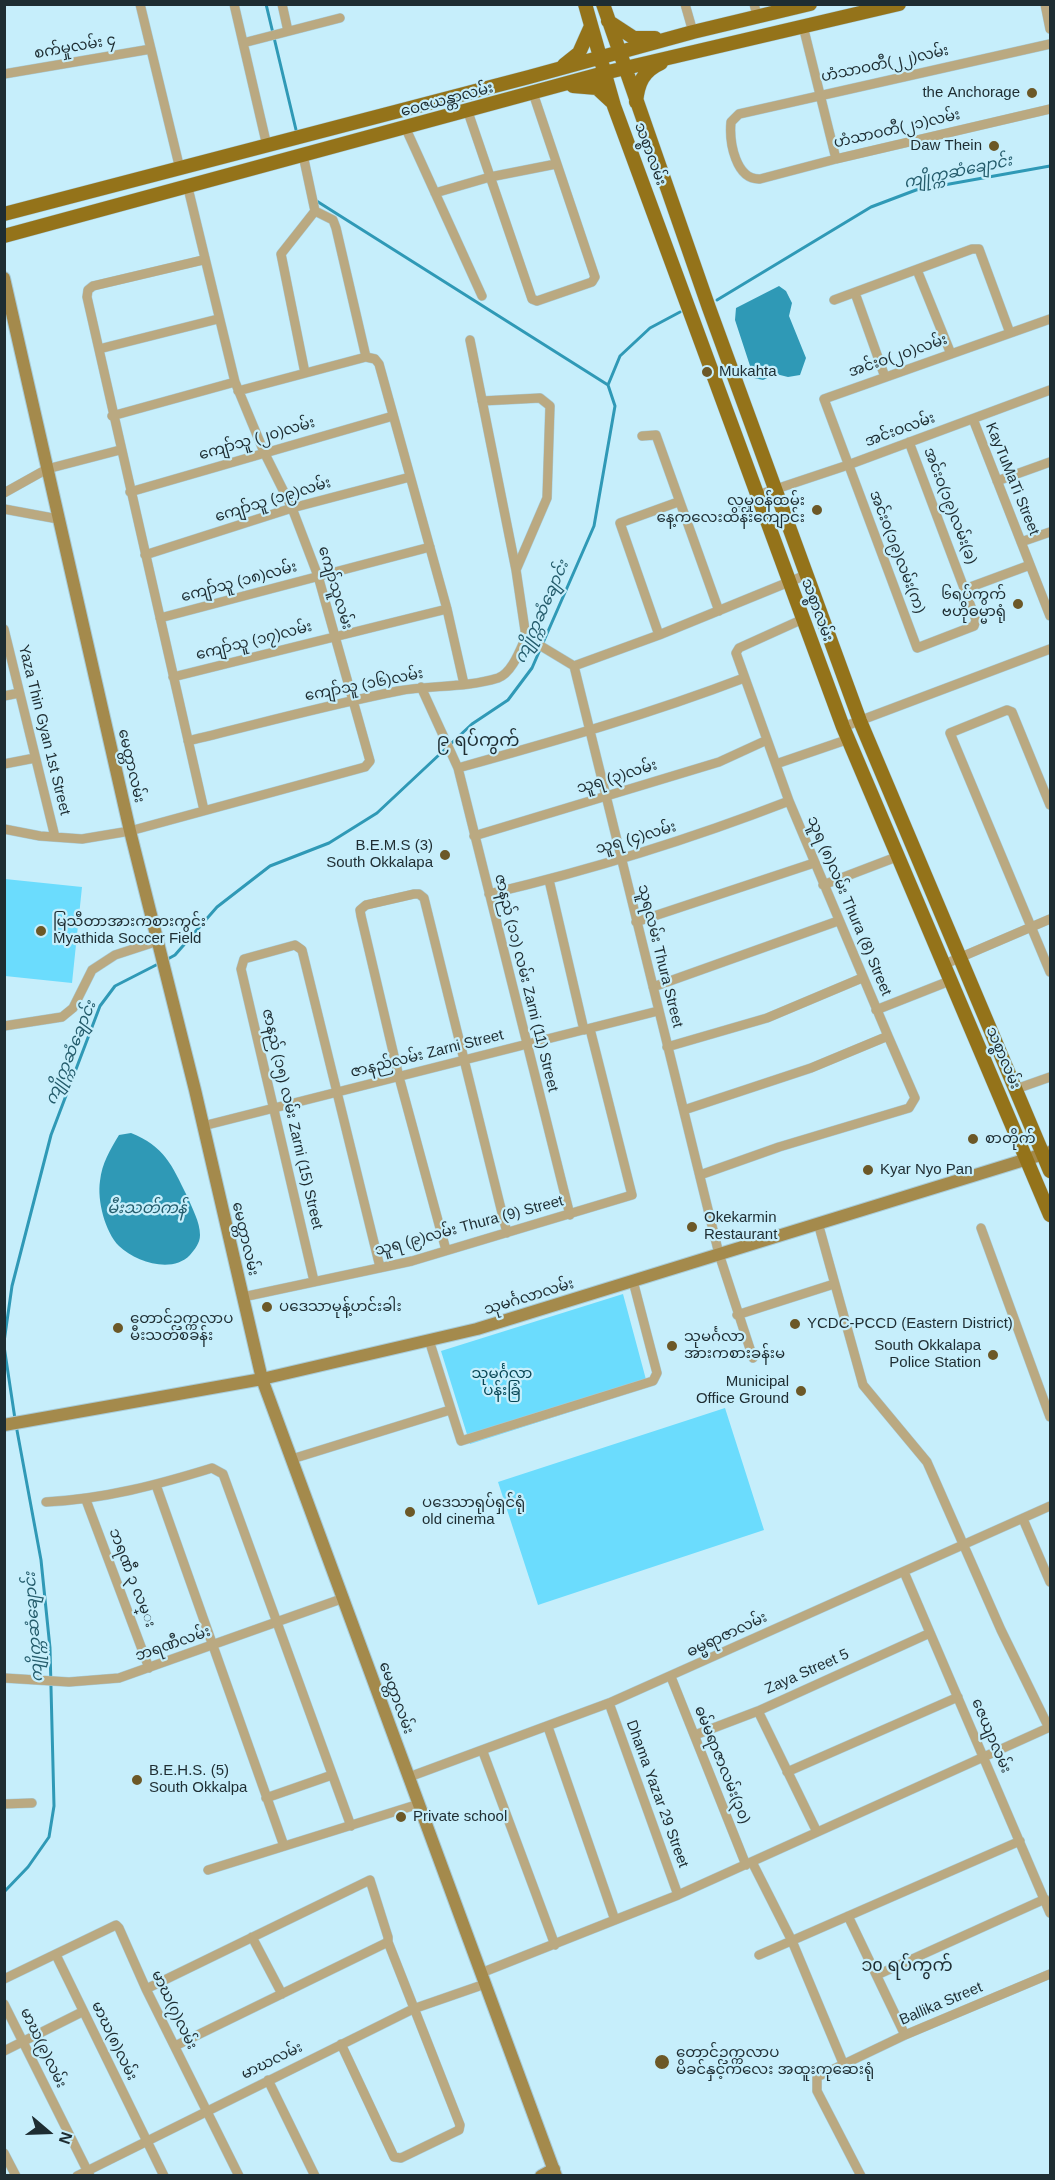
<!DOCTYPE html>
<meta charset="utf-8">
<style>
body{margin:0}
#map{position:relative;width:1055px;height:2180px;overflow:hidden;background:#c6eefb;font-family:Helvetica,sans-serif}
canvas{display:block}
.frame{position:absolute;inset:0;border:6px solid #1e2d32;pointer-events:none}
.north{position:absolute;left:18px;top:2102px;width:60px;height:60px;-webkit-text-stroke:4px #c6eefb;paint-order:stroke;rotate:109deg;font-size:16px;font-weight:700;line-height:24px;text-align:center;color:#1e2d32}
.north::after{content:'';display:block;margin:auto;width:21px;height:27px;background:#1e2d32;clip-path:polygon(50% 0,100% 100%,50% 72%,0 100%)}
</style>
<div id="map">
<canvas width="1055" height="2180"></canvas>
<div class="frame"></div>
<div class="north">N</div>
</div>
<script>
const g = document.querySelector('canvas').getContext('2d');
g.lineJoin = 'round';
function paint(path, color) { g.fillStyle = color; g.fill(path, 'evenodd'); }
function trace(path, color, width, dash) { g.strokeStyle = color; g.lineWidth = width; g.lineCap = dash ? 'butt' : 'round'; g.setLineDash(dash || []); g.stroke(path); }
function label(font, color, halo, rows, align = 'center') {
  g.font = font + ' Helvetica,"Noto Sans Myanmar",sans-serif'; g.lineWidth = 4.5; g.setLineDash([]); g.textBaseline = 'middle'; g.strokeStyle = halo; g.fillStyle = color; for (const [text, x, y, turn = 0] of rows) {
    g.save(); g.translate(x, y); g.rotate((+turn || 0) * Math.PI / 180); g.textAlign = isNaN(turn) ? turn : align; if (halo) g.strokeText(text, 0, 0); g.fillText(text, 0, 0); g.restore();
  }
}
paint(new Path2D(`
 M 5,879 L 82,887 L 72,983 L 5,976 Z
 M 623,1294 L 648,1387 L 470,1444 L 441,1351 Z
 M 725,1408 L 764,1530 L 538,1605 L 498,1482 Z`), '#6bdcfd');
paint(new Path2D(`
 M 779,286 L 786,291 L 792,303 L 789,316 L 806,358 L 800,375 L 788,377 L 776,374 L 763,380 L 754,378 L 735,320 L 736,308 Z
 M 131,1133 C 164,1146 172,1165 187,1196 C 192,1208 200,1222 200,1235 C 200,1243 195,1249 190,1255 C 172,1274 136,1262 119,1246 C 105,1232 97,1200 100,1181 C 102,1163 110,1150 119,1135 Z`), '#2f99b6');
trace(new Path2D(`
 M 266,4 L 297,134
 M 315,200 L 608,385
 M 717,300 L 871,207 L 916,190 L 1050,166
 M 166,960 L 175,955 L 217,907 L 270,866 L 329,843 L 377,813 L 472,724 L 508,700 L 532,668 L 594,526 L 615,406 L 608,385 L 620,356 L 650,328 L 680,312
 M 4,1342 L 12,1286 L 51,1135 L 100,1006 L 115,986 L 160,963
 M 4,1346 L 15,1419
 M 4,1892 L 28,1867 L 49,1837 L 54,1806 L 50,1648 L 41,1560 L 16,1425`), '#2f99b6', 3);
const street = new Path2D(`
 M 140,4 L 180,169
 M 234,4 L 267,146
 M 282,4 L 288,31
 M 685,4 L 693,32
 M 754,4 L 757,15
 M 1045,4 L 1050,29
 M 803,26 L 836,159
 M 243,43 L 340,18
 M 1050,44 L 739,114 L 731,122 C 729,143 736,180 760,179 L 836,159 L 1050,109
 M 4,74 L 151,49
 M 468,112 L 532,299 L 537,301 L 592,282 L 595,277 L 533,93
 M 406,129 L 482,296
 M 303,155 L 315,211 L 281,254 L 305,373
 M 435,193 L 490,177 L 556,164
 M 315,211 L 333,220 L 336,228 L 366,357
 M 203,260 L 93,286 L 88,290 L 87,297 L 204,810
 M 917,270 L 951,354
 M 855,293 L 885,377
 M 834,300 L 972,249 L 979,249 L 1010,333
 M 470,340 L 516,570 L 526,637 L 574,666 L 719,1254 L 753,1358
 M 99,349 L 218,319
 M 238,391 L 366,357 L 375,359 L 379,364 L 447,609 L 464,684
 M 482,401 L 540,398 L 550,406 L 547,498 L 516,570
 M 112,416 L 235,382
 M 973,419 L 1050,616
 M 642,436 L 656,435 L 719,611
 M 909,442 L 976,620 L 974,626 L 917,648 L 824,399 L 1050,319
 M 997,481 L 1050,462
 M 130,492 L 393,416
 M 4,493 L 47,469 L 120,450
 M 758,495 L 848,465 L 1050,390
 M 4,509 L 58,519
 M 1021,542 L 1050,532
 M 145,555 L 292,508 L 410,477
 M 965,589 L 1030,565
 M 160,618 L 430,547
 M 4,629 L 55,837
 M 659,635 L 620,523 L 678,502
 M 574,666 L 659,635 L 806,575
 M 173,677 L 447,609
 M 421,687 L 458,768 L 570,1215
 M 4,696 L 19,693
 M 843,727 L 1050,649
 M 188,741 C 258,724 327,705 398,691 C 430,685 466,688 498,678 C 512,673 520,650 526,637
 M 4,764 L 35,758
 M 776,764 L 849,739
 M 458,768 C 555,741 650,714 744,678
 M 1050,805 L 1012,712 L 1007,710 L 950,733 L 1050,972
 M 4,829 L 40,836 L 82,839 L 130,831 L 365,767 L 370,761 L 318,576 L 292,508 L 264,452 L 235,382 L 188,188
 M 474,836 L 719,762 L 767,740
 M 549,880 L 584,1030
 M 823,885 L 899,856
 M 489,894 C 591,870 691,839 789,801
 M 636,922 L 814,863
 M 945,964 L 1050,919
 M 653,987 L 838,921
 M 876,1010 L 952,980
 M 4,1026 L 62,1017 L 73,1008 L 92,970 L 115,955 L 158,941
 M 667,1047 L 767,1018 L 862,978
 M 1016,1089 L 1050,1077
 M 684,1110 L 811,1068 L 888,1036 L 789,801 L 736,653 L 739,648 L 803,619
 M 203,1126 L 658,1011
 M 700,1175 L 779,1147 L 909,1108 L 915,1098 L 888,1036
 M 818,1223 L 863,1385 L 927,1462 L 1001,1630 L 1049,1728
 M 981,1228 L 1050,1417
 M 446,1250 L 399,1077 L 361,916 L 360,910 L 366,905 L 414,894 L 419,894 L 424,898 L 507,1233
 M 314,1281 L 241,969 L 244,959 L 295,945 L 302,950 L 380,1267
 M 243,1297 L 412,1261 L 632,1195 L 590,1029
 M 737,1315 L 834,1284
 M 429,1340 L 461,1441 L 653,1381 L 657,1373 L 633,1281
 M 292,1459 L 450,1410
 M 156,1485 L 284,1846
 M 86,1500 L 149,1668
 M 46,1502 C 104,1499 157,1485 212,1468 L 223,1474 L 351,1826
 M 1023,1519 L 1050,1582
 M 904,1572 L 1050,1913
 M 671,1677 L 746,1865
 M 4,1678 L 69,1682 L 119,1678 L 344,1598
 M 609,1703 L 678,1895
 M 758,1711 L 817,1832
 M 548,1727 L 615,1920
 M 695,1735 L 758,1711 L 930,1633
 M 483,1752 L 555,1945
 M 787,1772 L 958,1697
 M 409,1777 L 609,1703 L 1050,1506
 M 266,1798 L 332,1775
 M 4,1804 L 32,1803
 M 752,1862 L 792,1941 L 843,2063
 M 208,1870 L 419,1804
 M 848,1916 L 905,2035
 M 252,1937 L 282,1994
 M 56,1955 L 164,2176
 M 759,1955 L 1020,1841
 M 481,1973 L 678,1895 L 1050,1727
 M 877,1975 L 1045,1899
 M 4,1979 L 116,1925 L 119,1928 L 146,1989 L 239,2176
 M 146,1989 L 370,1880 L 388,1937 L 388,1942 L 460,2125 L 459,2130 L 401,2158 L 394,2157 L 341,2044
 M 4,2004 L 90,2176
 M 175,2046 L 388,1942
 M 4,2051 L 82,2012
 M 268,2080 L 315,2176
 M 4,2153 L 16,2176
 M 77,2176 L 413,2009 L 485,1984
 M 861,2176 L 817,2091 L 817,2077 L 905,2035 L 1050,1974`);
const secondary = new Path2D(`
 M 4,278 L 130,831 L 195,1090 L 262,1379 L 556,2176
 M 4,1425 L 262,1379 L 477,1329 L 1050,1152
 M 541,2176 L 554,2169`);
const primary = new Path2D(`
 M 585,4 L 614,106 L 843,727 L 1050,1215
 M 603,4 L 709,308 L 860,721 L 1050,1171
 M 608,21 L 634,38 L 655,38
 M 564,65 L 579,53 L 591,26
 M 573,86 L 597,88 L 611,101
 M 636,102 C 638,83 643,71 661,63
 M 4,214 L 529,77 L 693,32 L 810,4
 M 4,236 L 604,73 L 899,4`);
trace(street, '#a8cbd7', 10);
trace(secondary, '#a8cbd7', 14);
trace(primary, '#a8cbd7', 15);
trace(street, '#baa981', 9);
trace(secondary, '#a48a4c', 12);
trace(primary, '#94731a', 14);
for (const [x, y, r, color] of [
 [1032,93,6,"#6c5827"],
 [994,146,6,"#6c5827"],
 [707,372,6,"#6c5827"],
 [817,510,6,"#6c5827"],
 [1018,604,6,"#6c5827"],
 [445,855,6,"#6c5827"],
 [41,931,6,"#6c5827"],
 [973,1139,6,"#6c5827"],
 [868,1170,6,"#6c5827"],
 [692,1227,6,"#6c5827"],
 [267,1307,6,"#6c5827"],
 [795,1324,6,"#6c5827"],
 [118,1328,6,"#6c5827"],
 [672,1346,6,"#6c5827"],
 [993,1355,6,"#6c5827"],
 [801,1391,6,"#6c5827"],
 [410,1512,6,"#6c5827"],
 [137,1780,6,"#6c5827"],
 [401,1817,6,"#6c5827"],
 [662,2062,8,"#6c5827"]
]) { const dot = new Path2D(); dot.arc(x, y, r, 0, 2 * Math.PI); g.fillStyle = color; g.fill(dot); trace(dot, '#c6eefb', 2); }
label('15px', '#1e2d32', '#c6eefb', [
 ["စက်မှုလမ်း ၄",75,47,-10],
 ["ဟံသာဝတီ(၂၂)လမ်း",885,64,-12],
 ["ဝေဇယန္တာလမ်း",447,100,-15],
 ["ဟံသာဝတီ(၂၁)လမ်း",897,129,-13],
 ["သစ္စာလမ်း",650,154,70],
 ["အင်းဝ(၂၀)လမ်း",898,356,-19],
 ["အင်းဝလမ်း",900,430,-20],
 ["ကျော်သူ (၂၀)လမ်း",257,439,-16],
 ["KayTuMaTi Street",1012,479,68],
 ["ကျော်သူ (၁၉)လမ်း",273,500,-17],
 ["အင်းဝ(၁၉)လမ်း(ခ)",950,506,69],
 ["အင်းဝ(၁၉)လမ်း(က)",897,552,69],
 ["ကျော်သူ (၁၈)လမ်း",239,582,-15],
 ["ကျော်သူလမ်း",335,588,73],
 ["သစ္စာလမ်း",817,610,70],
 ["ကျော်သူ (၁၇)လမ်း",254,641,-14],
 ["ကျော်သူ (၁၆)လမ်း",364,685,-11],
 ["Yaza Thin Gyan 1st Street",44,730,76],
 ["မေတ္တာလမ်း",131,766,77],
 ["သူရ (၃)လမ်း",617,777,-17],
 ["သူရ (၄)လမ်း",636,838,-16],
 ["သူရ (၈)လမ်း Thura (8) Street",849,906,67],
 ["သူရလမ်း Thura Street",660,956,76],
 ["ဇာနည် (၁၁) လမ်း Zarni (11) Street",526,983,76],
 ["ဇာနည်လမ်း Zarni Street",427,1054,-14],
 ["သစ္စာလမ်း",1003,1058,67],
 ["ဇာနည် (၁၅) လမ်း Zarni (15) Street",292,1119,77],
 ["သူရ (၉)လမ်း Thura (9) Street",469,1226,-15],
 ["မေတ္တာလမ်း",245,1239,77],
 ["သုမင်္ဂလာလမ်း",529,1297,-17],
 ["ဘရဏီ ၃ လမ္း",132,1578,69],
 ["ဓမ္မရာဇာလမ်း",727,1635,-25],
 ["ဘရဏီလမ်း",173,1644,-19],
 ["Zaya Street 5",807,1672,-24],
 ["မေတ္တာလမ်း",396,1698,70],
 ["ဇေယျာလမ်း",991,1736,67],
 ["ဓမ်မရာဇာလမ်း(၃၀)",722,1765,68],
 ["Dhama Yazar 29 Street",657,1794,70],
 ["Ballika Street",941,2004,-23],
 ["မာဃ(၇)လမ်း",174,2010,64],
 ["မာဃ(၈)လမ်း",114,2041,64],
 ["မာဃ(၉)လမ်း",43,2048,64],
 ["မာဃလမ်း",272,2061,-26]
]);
label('15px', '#1e2d32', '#c6eefb', [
 ["the Anchorage",1020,93,"right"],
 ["Daw Thein",982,146,"right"],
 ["Mukahta",719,372],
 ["လူမှုဝန်ထမ်း",805,501,"right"],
 ["နေ့ကလေးထိန်းကျောင်း",805,518,"right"],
 ["၆ရပ်ကွက်",1006,595,"right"],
 ["ဗဟိုဓမ္မာရုံ",1006,612,"right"],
 ["B.E.M.S (3)",433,846,"right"],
 ["South Okkalapa",433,863,"right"],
 ["မြသီတာအားကစားကွင်း",53,922],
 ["Myathida Soccer Field",53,939],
 ["စာတိုက်",985,1139],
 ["Kyar Nyo Pan",880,1170],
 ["Okekarmin",704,1218],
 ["Restaurant",704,1235],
 ["ပဒေသာမုန့်ဟင်းခါး",279,1307],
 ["တောင်ဥက္ကလာပ",130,1319],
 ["မီးသတ်စခန်း",130,1336],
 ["YCDC-PCCD (Eastern District)",807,1324],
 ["သုမင်္ဂလာ",684,1337],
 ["အားကစားခန်းမ",684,1354],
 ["South Okkalapa",981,1346,"right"],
 ["Police Station",981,1363,"right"],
 ["Municipal",789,1382,"right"],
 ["Office Ground",789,1399,"right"],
 ["ပဒေသာရုပ်ရှင်ရုံ",422,1503],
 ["old cinema",422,1520],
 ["B.E.H.S. (5)",149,1771],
 ["South Okkalpa",149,1788],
 ["Private school",413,1817],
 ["တောင်ဥက္ကလာပ",676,2053],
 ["မိခင်နှင့်ကလေး အထူးကုဆေးရုံ",676,2070]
], 'left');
label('15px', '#064554', '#c6eefb', [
 ["သုမင်္ဂလာ",502,1374],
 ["ပန်းခြံ",502,1391]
]);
label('italic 16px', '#245c6c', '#c6eefb', [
 ["ကျိုက္ကဆံချောင်း",958,172,-12],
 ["ကျိုက္ကဆံချောင်း",542,612,-66],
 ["ကျိုက္ကဆံချောင်း",71,1053,-68],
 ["မီးသတ်ကန်",147,1209],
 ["ကျိုက္ကဆံချောင်း",34,1627,-94]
]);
label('18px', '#1e2d32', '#c6eefb', [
 ["၉ ရပ်ကွက်",478,741],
 ["၁o ရပ်ကွက်",907,1966]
]);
</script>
